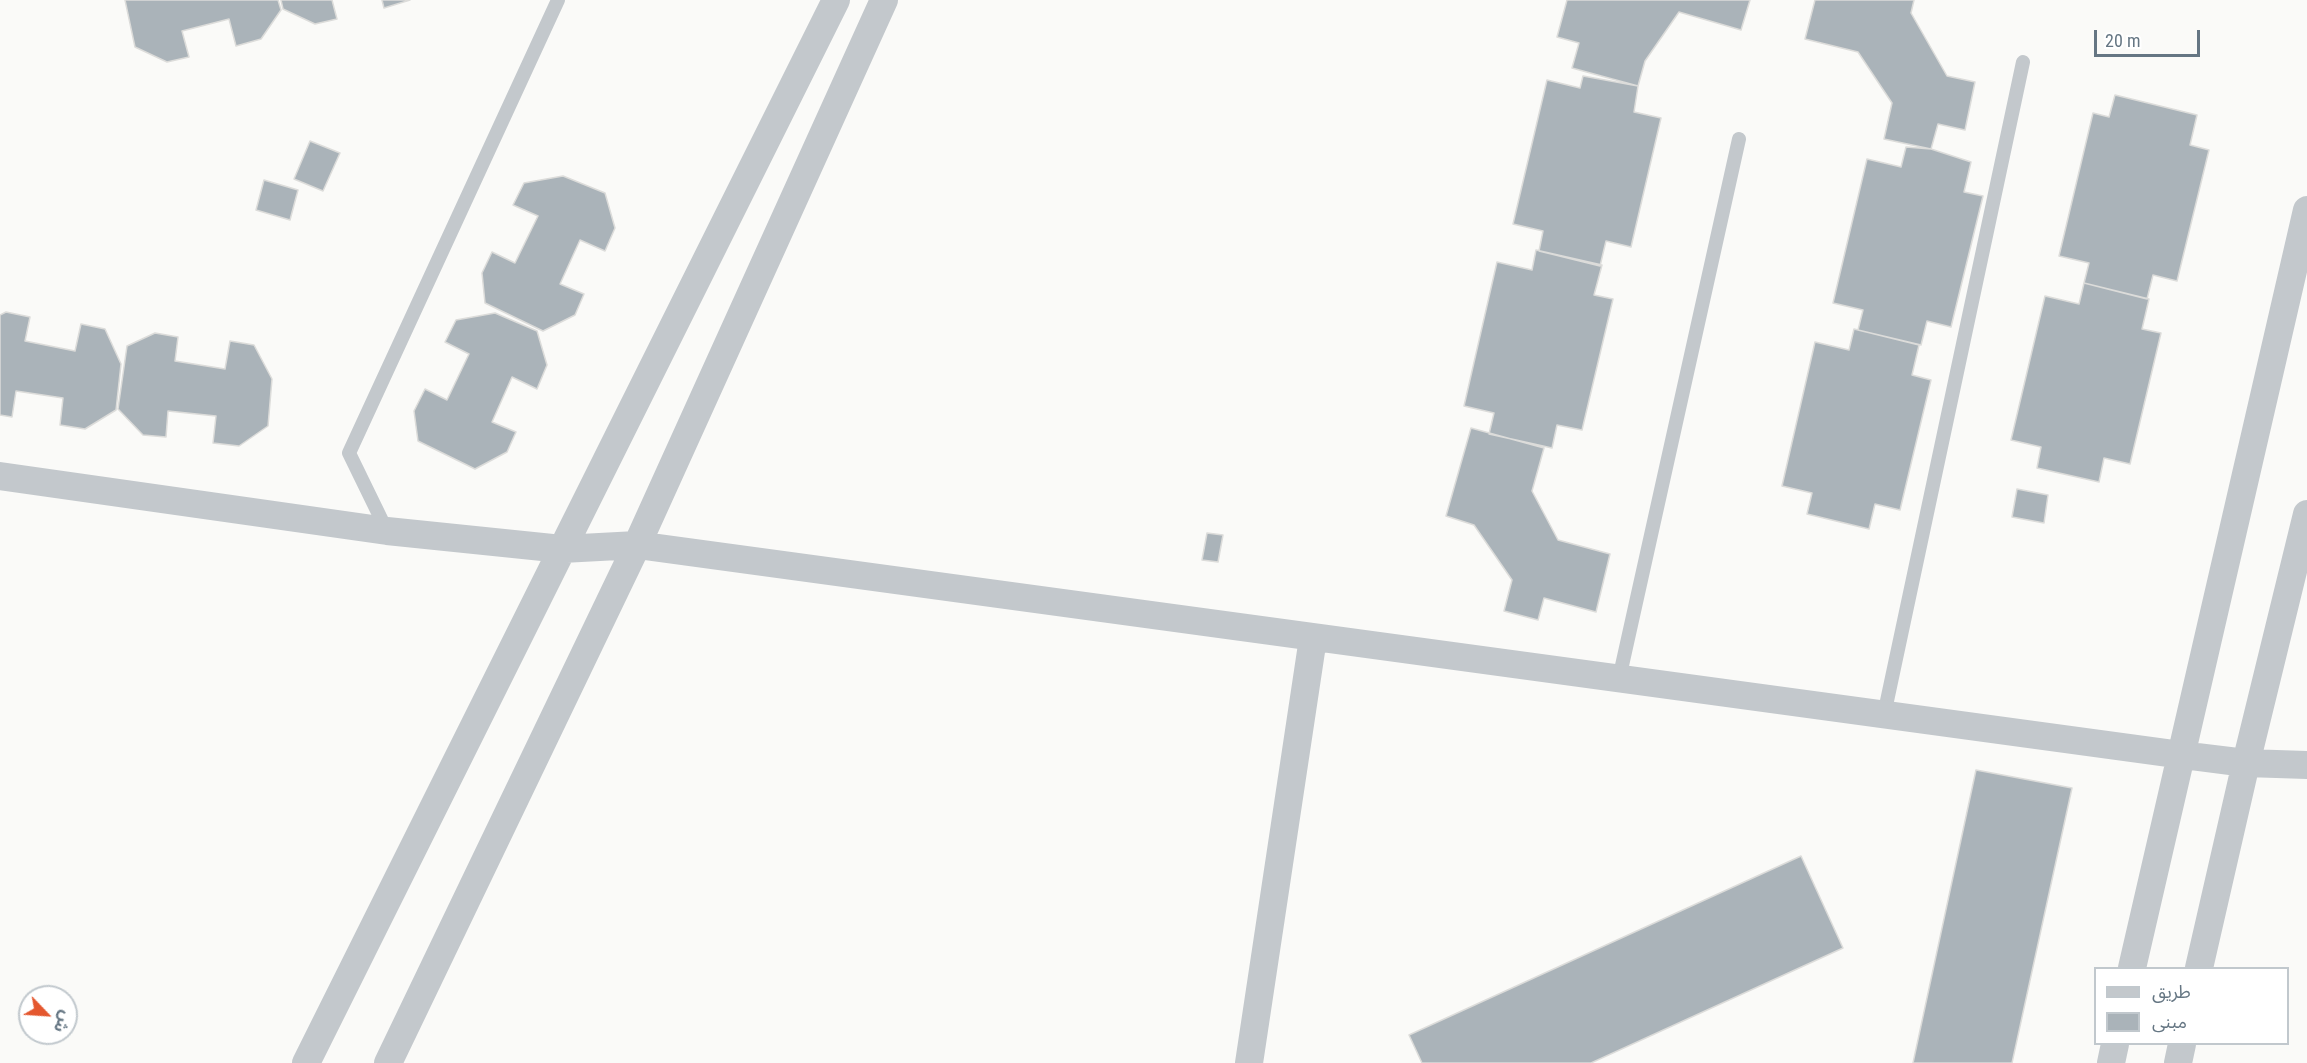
<!DOCTYPE html>
<meta charset="utf-8">
<style>
body{margin:0}
#map{position:relative;width:2307px;height:1063px;overflow:hidden;background:#fafaf8;font-family:"Roboto Condensed","Noto Sans Arabic",sans-serif}
canvas{display:block}
.legend{position:absolute;left:2094px;top:967px;width:195px;height:78px;box-sizing:border-box;background:#fff;border:2px solid #c1c8cd;margin:0;padding:8px 10px;list-style:none;font-size:18px;color:#657683}
.legend li{display:flex;align-items:center;gap:12px;height:30px}
.legend b{width:30px;border:2px solid #c1c8cd}
.north{position:absolute;left:18px;top:985px;width:60px;height:60px;box-sizing:border-box;background:#fff;border:2px solid #c1c8cd;border-radius:50%;rotate:115deg;font-size:16px;font-weight:700;line-height:24px;text-align:center;color:#657683}
.north::after{content:'';display:block;margin:auto;width:21px;height:27px;background:#e4572e;clip-path:polygon(50% 0,100% 100%,50% 72%,0 100%)}
.scale{position:absolute;left:2094px;top:30px;width:106px;height:27px;box-sizing:border-box;border:3px solid #657683;border-top:0;padding-left:8px;font-size:18px;line-height:21px;white-space:nowrap;color:#657683;-webkit-text-stroke:4px #fff;paint-order:stroke}
</style>
<div id="map">
<canvas width="2307" height="1063"></canvas>
<ul class="legend">
<li><b style="height:8px;background:#c3c8cc"></b>طريق</li>
<li><b style="height:16px;background:#aab3b9"></b>مبنى</li>
</ul>
<div class="north">ش</div>
<div class="scale">20 m</div>
</div>
<script>
const g = document.querySelector('canvas').getContext('2d');
g.lineJoin = 'round';
function paint(path, color) { g.fillStyle = color; g.fill(path, 'evenodd'); }
function trace(path, color, width, dash) { g.strokeStyle = color; g.lineWidth = width; g.lineCap = dash ? 'butt' : 'round'; g.setLineDash(dash || []); g.stroke(path); }
const building = new Path2D(`
 M 125,0 L 278,0 L 281,10 L 261,39 L 236,46 L 229,19 L 182,31 L 189,57 L 167,62 L 135,47 Z
 M 281,0 L 332,0 L 337,19 L 315,24 L 283,9 Z
 M 382,0 L 410,0 L 384,8 Z
 M 1567,0 L 1750,0 L 1741,30 L 1679,12 L 1645,61 L 1638,86 L 1572,68 L 1579,43 L 1557,37 Z
 M 1815,0 L 1914,0 L 1911,13 L 1947,76 L 1975,82 L 1965,130 L 1938,124 L 1931,149 L 1884,139 L 1892,103 L 1858,52 L 1805,39 Z
 M 1583,76 L 1638,86 L 1634,112 L 1661,118 L 1631,247 L 1606,241 L 1600,266 L 1539,251 L 1543,231 L 1513,224 L 1547,80 L 1580,88 Z
 M 2115,95 L 2197,115 L 2190,145 L 2209,150 L 2177,281 L 2153,275 L 2147,299 L 2084,283 L 2089,263 L 2059,256 L 2093,113 L 2109,117 Z
 M 310,141 L 340,153 L 323,191 L 294,179 Z
 M 1906,147 L 1931,149 L 1971,162 L 1964,192 L 1983,196 L 1951,327 L 1927,321 L 1921,345 L 1858,330 L 1863,310 L 1833,303 L 1867,159 L 1901,167 Z
 M 563,176 L 605,193 L 615,228 L 605,251 L 580,240 L 560,284 L 584,294 L 575,315 L 543,331 L 485,303 L 482,273 L 492,252 L 515,263 L 538,216 L 513,205 L 524,183 Z
 M 264,180 L 298,190 L 290,220 L 256,210 Z
 M 1536,250 L 1602,265 L 1594,295 L 1613,299 L 1582,430 L 1557,425 L 1552,448 L 1489,434 L 1494,413 L 1464,406 L 1497,262 L 1532,270 Z
 M 2084,283 L 2149,299 L 2142,329 L 2161,333 L 2130,464 L 2104,458 L 2099,482 L 2037,468 L 2041,447 L 2011,440 L 2045,296 L 2079,304 Z
 M 6,312 L 30,317 L 25,341 L 75,351 L 81,324 L 105,329 L 121,364 L 116,410 L 85,429 L 60,425 L 63,398 L 16,391 L 12,417 L 0,415 L 0,315 Z
 M 495,313 L 537,331 L 547,365 L 537,389 L 512,377 L 492,422 L 516,432 L 507,452 L 475,469 L 418,441 L 414,411 L 425,389 L 447,400 L 469,354 L 445,342 L 456,320 Z
 M 1854,329 L 1919,345 L 1912,375 L 1931,380 L 1900,510 L 1875,504 L 1869,529 L 1807,514 L 1812,493 L 1782,486 L 1815,342 L 1849,350 Z
 M 155,333 L 178,337 L 175,361 L 225,369 L 230,341 L 254,345 L 272,379 L 268,426 L 239,446 L 213,443 L 216,416 L 168,411 L 166,437 L 143,435 L 118,409 L 127,346 Z
 M 1471,428 L 1544,448 L 1532,491 L 1558,540 L 1610,554 L 1596,612 L 1544,598 L 1538,620 L 1504,611 L 1512,580 L 1474,525 L 1446,516 Z
 M 2017,489 L 2048,495 L 2044,523 L 2012,517 Z
 M 1207,533 L 1223,535 L 1218,562 L 1202,560 Z
 M 1976,770 L 2072,788 L 2012,1063 L 1913,1063 Z
 M 1801,856 L 1843,948 L 1591,1063 L 1422,1063 L 1409,1035 Z`);
paint(building, '#aab3b9');
trace(building, '#dcdcda', 1.5);
trace(new Path2D(`
 M 387,531 L 349,453 L 558,0
 M 1619,679 L 1739,139
 M 1884,715 L 2023,62`), '#c3c8cc', 14);
trace(new Path2D(`
 M 0,476 L 387,531 L 562,549 L 637,545 L 2182,755 L 2246,763 L 2307,765
 M 2132,968 L 2307,210
 M 2199,968 L 2246,763 L 2307,514
 M 306,1063 L 836,0
 M 388,1063 L 637,545 L 884,0
 M 1249,1063 L 1313,638
 M 2111,1063 L 2115,1044
 M 2178,1063 L 2182,1044`), '#c3c8cc', 28);
</script>
